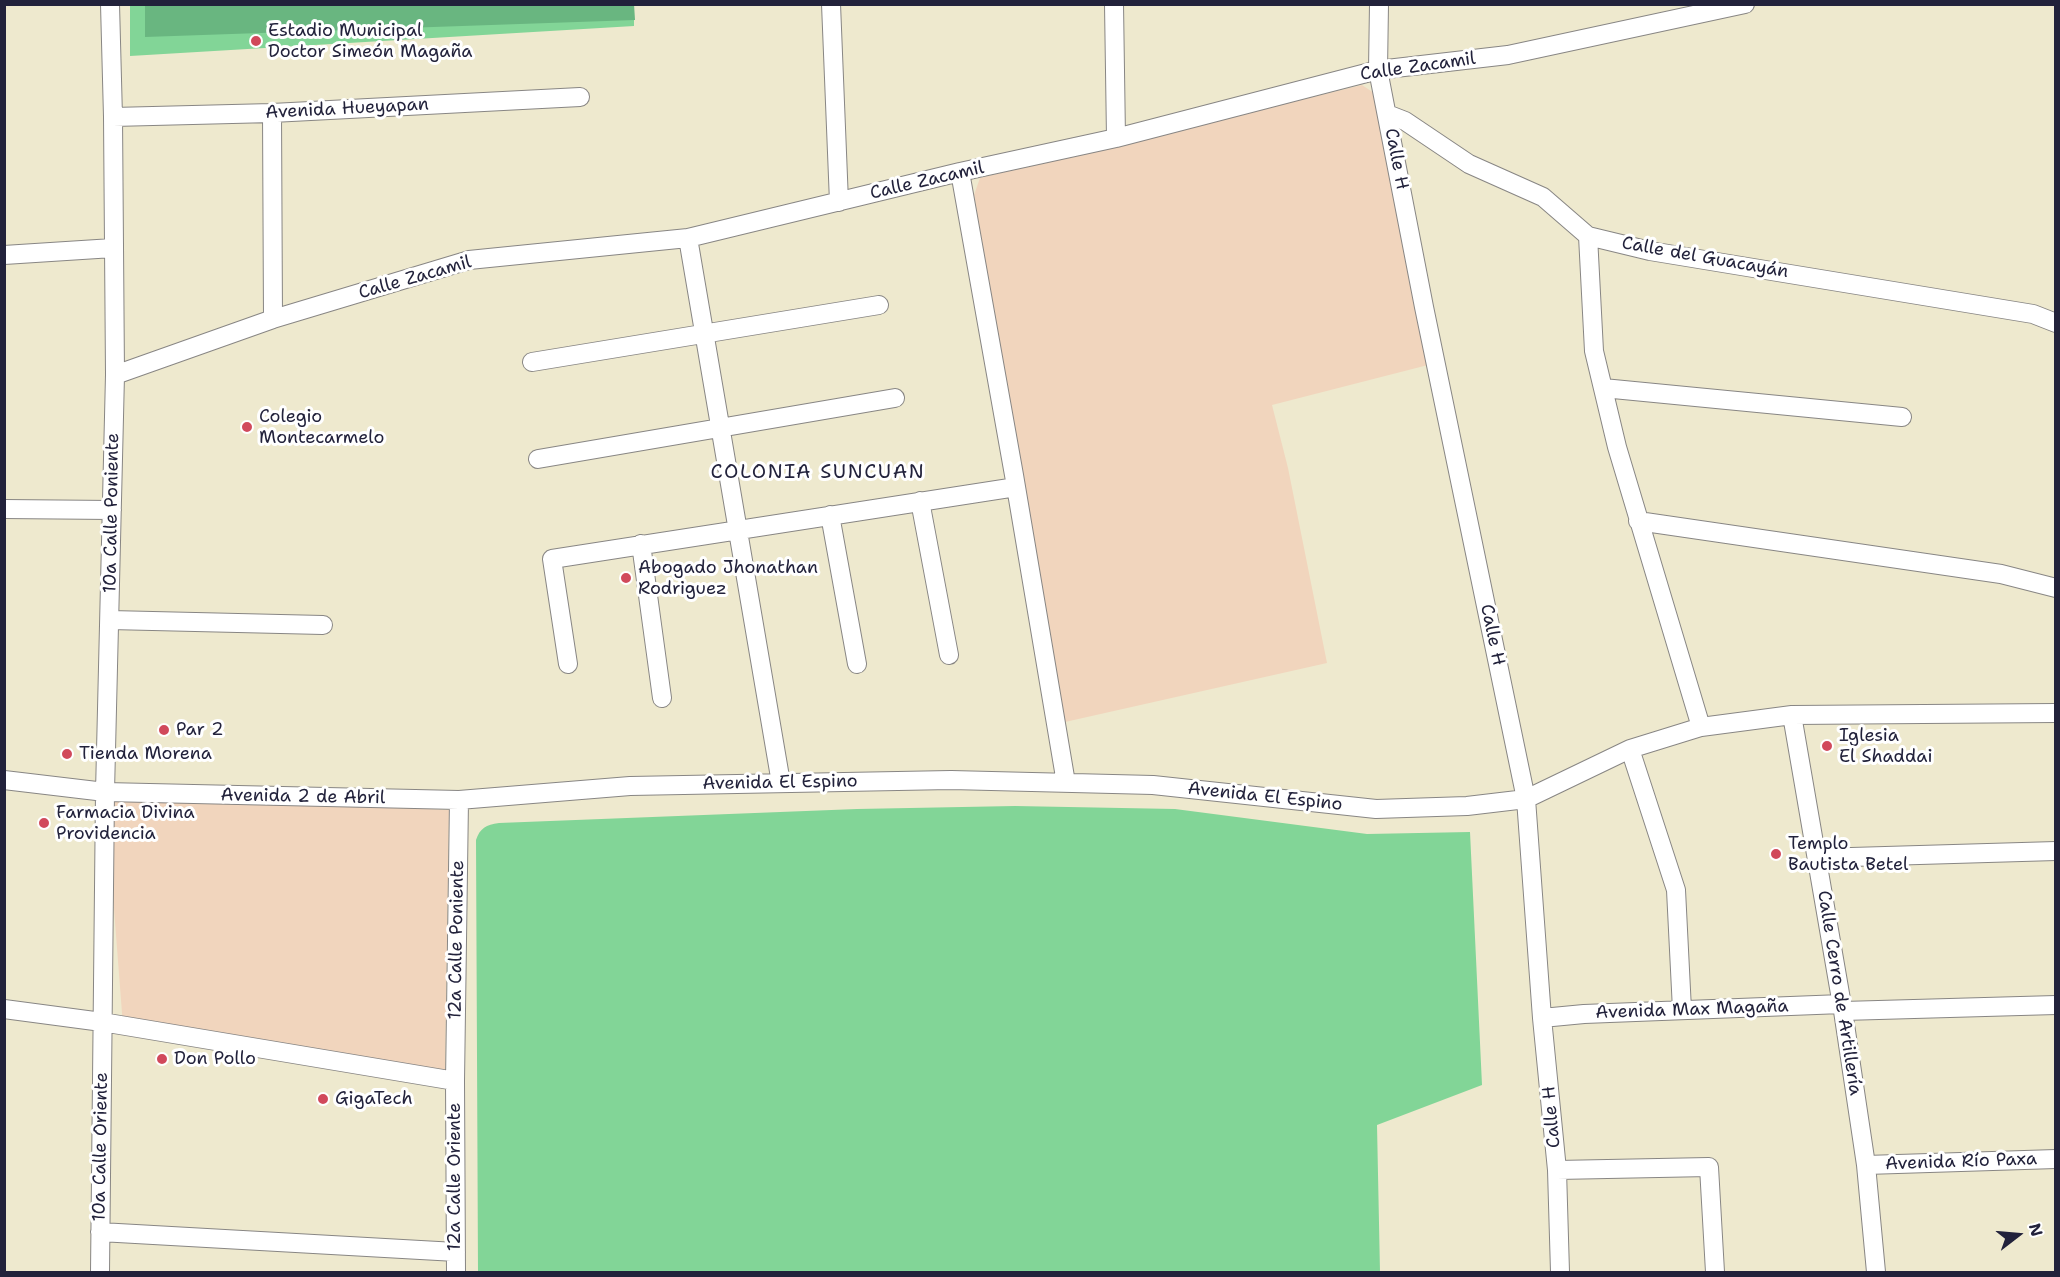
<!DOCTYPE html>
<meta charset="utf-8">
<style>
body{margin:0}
#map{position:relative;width:2060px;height:1277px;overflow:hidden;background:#eee9ce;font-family:"Shantell Sans",sans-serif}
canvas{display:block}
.frame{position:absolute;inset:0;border:6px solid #22223b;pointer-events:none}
.north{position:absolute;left:1988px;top:1205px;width:60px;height:60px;-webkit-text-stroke:4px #fff;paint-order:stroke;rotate:74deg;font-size:16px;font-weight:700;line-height:24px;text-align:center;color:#22223b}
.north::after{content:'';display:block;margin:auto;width:21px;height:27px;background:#22223b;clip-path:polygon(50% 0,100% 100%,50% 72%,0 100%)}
</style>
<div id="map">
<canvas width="2060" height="1277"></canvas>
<div class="frame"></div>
<div class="north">N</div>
</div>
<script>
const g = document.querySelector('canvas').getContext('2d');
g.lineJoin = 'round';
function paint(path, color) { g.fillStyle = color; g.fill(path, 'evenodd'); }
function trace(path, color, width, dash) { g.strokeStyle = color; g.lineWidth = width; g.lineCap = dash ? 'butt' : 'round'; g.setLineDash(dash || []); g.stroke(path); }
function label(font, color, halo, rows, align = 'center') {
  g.font = font + ' "Shantell Sans",sans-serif'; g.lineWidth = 6; g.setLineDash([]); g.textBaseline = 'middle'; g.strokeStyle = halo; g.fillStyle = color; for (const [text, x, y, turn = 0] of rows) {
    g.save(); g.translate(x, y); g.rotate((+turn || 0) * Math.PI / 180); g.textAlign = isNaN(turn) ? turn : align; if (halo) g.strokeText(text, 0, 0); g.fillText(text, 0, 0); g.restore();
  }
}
paint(new Path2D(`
 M 1362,85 L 1377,95 L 1428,365 L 1272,405 L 1288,468 L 1327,663 L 1065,722 L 974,195 L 980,178 Z
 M 105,792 L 449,810 L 445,1070 L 123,1026 Z`), '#f1d5bd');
paint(new Path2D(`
 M 634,4 L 634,26 L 130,56 L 130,5 Z
 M 1015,806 L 1175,809 L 1367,834 L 1470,832 L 1482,1085 L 1377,1125 L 1380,1272 L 478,1272 L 476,840 C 480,828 486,825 499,823 L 857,809 Z`), '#82d597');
paint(new Path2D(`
 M 634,4 L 635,20 L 145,37 L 145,5 Z`), '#69b680');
const street = new Path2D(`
 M 831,4 L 839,202
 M 1114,4 L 1116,138
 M 1379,4 L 1378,70 L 1424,307 L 1526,799 L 1542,1018 L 1557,1170 L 1560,1272
 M 272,113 L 273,319
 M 1387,114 L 1405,121 L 1469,164 L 1543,197 L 1588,236 L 1650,251 L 2033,314 L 2056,323
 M 113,117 L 272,113 L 580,97
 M 960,172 L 1014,475 L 1066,783
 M 1588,236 L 1594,351 L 1617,447 L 1701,727
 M 688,238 L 781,783
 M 4,255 L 113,248
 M 532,362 L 879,305
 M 115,375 L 273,319 L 469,260 L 688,238 L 960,172 L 1116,138 L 1378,70 L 1508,55 L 1745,4
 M 1603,388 L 1902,417
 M 538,459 L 895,398
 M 920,501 L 949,655
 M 4,509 L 112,510
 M 830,515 L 857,664
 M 1638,521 L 2001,574 L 2056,588
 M 641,544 L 662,698
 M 110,620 L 323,625
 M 568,664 L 552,559 L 1016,487
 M 1792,715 L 1843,1011 L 1866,1165 L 1876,1272
 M 1630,749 L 1676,890 L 1682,1010
 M 4,780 L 105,792 L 459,800 L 630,786 L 951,780 L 1153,785 L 1376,809 L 1467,806 L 1526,799 L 1630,749 L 1701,727 L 1792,715 L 2056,713
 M 1817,858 L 2056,851
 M 4,1009 L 102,1022 L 455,1081
 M 1843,1011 L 2056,1005
 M 1542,1018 L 1584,1014 L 1842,1004
 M 1866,1165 L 2056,1159
 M 1557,1170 L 1709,1167 L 1715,1272
 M 100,1232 L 456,1252
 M 100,1272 L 105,792 L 115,375 L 113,117 L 110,4
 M 456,1272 L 455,1081 L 459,800`);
trace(street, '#888684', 20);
trace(street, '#fff', 18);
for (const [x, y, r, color] of [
 [256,41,6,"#d1495b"],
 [247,427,6,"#d1495b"],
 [626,578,6,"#d1495b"],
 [164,730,6,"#d1495b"],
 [1827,746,6,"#d1495b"],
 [67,754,6,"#d1495b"],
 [44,823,6,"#d1495b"],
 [1776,854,6,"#d1495b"],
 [162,1059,6,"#d1495b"],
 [323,1099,6,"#d1495b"]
]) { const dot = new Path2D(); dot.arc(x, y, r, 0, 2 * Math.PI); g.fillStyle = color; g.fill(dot); trace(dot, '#fff', 2); }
label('18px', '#22223b', '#fff', [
 ["Estadio Municipal",268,31],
 ["Doctor Simeón Magaña",268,52],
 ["Colegio",259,417],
 ["Montecarmelo",259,438],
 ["Abogado Jhonathan",638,568],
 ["Rodriguez",638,589],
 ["Par 2",176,730],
 ["Iglesia",1839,736],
 ["El Shaddai",1839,757],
 ["Tienda Morena",79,754],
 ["Farmacia Divina",56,813],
 ["Providencia",56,834],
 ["Templo",1788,844],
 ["Bautista Betel",1788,865],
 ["Don Pollo",174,1059],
 ["GigaTech",335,1099]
], 'left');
label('18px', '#22223b', '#fff', [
 ["Calle Zacamil",1418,67,-8],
 ["Avenida Hueyapan",347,109,-3],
 ["Calle H",1396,159,79],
 ["Calle Zacamil",927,181,-13],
 ["Calle del Guacayán",1705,258,10],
 ["Calle Zacamil",415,278,-16],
 ["10a Calle Poniente",112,513,-89],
 ["Calle H",1492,635,78],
 ["Avenida El Espino",780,783,-1],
 ["Avenida 2 de Abril",303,797,1],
 ["Avenida El Espino",1265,797,6],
 ["12a Calle Poniente",457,940,-89],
 ["Calle Cerro de Artillería",1839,993,81],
 ["Avenida Max Magaña",1692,1010,-2],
 ["Calle H",1552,1117,-95],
 ["10a Calle Oriente",101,1147,-89],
 ["Avenida Río Paxa",1961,1162,-2],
 ["12a Calle Oriente",455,1177,-90]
]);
g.letterSpacing = '1.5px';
label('20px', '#22223b', '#fff', [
 ["COLONIA SUNCUAN",818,473]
]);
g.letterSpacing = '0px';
</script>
